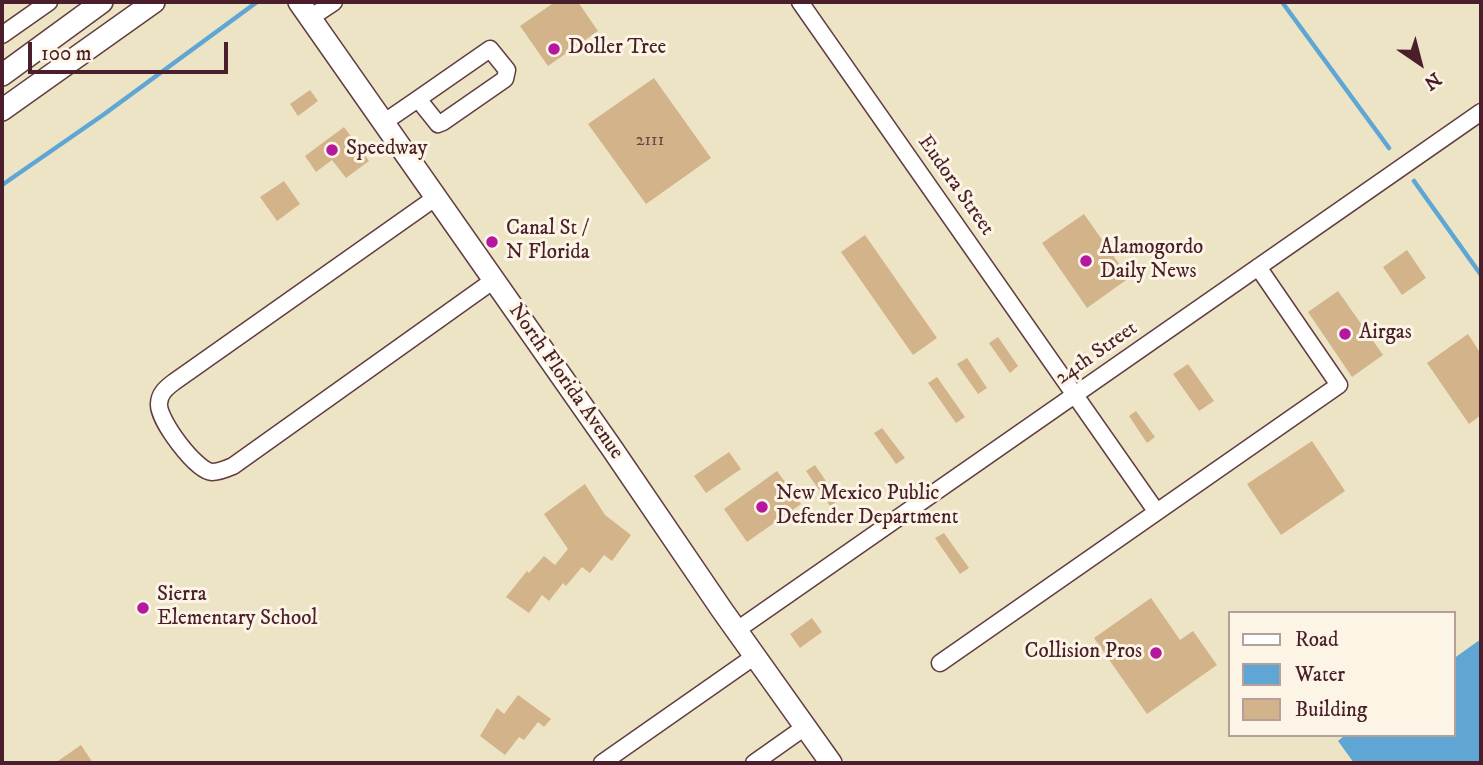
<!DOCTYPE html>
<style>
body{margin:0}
#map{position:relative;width:1483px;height:765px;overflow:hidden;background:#ede4c5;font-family:"IM FELL DW Pica",serif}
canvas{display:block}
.frame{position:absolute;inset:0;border:4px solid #4a1f2b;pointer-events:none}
.legend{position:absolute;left:1228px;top:611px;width:228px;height:126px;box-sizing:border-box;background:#fcf5e5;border:2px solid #b59f9b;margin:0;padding:9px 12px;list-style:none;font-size:21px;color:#4a1f2b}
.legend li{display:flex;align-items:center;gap:14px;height:35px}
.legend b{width:35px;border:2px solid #b59f9b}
.north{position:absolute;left:1385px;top:28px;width:70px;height:70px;-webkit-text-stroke:5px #fcf5e5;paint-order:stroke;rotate:145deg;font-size:19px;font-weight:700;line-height:28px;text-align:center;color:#4a1f2b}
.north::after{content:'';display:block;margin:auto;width:24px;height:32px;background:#4a1f2b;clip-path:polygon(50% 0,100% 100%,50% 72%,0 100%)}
.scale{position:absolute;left:28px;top:42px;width:200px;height:32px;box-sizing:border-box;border:4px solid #4a1f2b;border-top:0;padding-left:9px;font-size:21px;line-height:24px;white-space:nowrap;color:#4a1f2b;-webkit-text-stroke:5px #fcf5e5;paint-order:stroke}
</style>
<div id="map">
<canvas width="1483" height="765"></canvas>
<div class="frame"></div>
<ul class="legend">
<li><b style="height:9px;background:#fff"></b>Road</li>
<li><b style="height:19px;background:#5fa6d5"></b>Water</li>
<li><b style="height:19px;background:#d3b389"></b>Building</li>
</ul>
<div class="north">N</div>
<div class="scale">100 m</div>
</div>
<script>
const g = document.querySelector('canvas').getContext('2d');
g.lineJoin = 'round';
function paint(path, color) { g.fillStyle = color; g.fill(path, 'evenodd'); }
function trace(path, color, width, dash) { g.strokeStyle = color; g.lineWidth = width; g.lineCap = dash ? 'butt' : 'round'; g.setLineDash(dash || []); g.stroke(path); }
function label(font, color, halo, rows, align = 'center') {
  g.font = font + ' "IM FELL DW Pica",serif'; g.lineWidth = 6; g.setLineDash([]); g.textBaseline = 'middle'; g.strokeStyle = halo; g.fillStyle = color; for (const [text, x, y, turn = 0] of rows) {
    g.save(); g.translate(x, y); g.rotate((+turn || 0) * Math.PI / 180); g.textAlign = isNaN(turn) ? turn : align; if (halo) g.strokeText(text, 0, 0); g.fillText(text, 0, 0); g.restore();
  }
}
paint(new Path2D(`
 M 1481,639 L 1481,763 L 1354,763 L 1338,741 L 1345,735 L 1453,735 L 1453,659 Z`), '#5fa6d5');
trace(new Path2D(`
 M 1282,2 L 1389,148
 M 1414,181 L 1481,275
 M 2,185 L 103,115 L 257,2`), '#5fa6d5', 4.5);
paint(new Path2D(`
 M 555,2 L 578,2 L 598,31 L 548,66 L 520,26 Z
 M 654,78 L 711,158 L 646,204 L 588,124 Z
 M 310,90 L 318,101 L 298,116 L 290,104 Z
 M 344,127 L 369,161 L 346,178 L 332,160 L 316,172 L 305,156 Z
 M 284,181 L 300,204 L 277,221 L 260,197 Z
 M 1084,214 L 1129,278 L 1087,308 L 1042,243 Z
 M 865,235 L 937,338 L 913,355 L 841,252 Z
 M 1407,250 L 1426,278 L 1402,295 L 1383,267 Z
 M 1338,291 L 1383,355 L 1352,377 L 1308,312 Z
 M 1468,334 L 1481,354 L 1481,415 L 1469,424 L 1427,363 Z
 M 998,337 L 1018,366 L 1010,373 L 989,343 Z
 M 967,358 L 987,388 L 978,394 L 957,364 Z
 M 1188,364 L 1214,401 L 1199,411 L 1173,374 Z
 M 937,377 L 965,417 L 956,423 L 928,383 Z
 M 1136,411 L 1155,437 L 1147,443 L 1129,416 Z
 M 882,428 L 905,458 L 896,464 L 874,433 Z
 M 1312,441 L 1345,491 L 1281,535 L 1247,484 Z
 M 729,452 L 741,469 L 706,493 L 694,476 Z
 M 815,465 L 839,500 L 830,506 L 806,471 Z
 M 777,471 L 801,504 L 747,542 L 724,509 Z
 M 585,484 L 605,515 L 631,535 L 612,561 L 604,555 L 590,573 L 582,567 L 566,586 L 563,583 L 549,601 L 542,595 L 529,613 L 506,597 L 527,571 L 529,573 L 544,556 L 555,565 L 568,549 L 544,514 Z
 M 944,533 L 969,568 L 960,574 L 935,538 Z
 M 1151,598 L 1180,640 L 1193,631 L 1217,665 L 1147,714 L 1094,638 Z
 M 812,618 L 822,632 L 800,648 L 790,634 Z
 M 518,695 L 551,719 L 544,727 L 538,722 L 524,740 L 519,737 L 505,755 L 480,736 L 497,708 L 504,714 Z
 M 81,745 L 93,763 L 55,763 Z`), '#d3b389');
const minor = new Path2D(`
 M 800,2 L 1156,511
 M 310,18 L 334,2
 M 2,35 L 49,2
 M 383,123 L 418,99 L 438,124 L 443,122 L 505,79 L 507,70 L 490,49 L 418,99
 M 435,198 L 174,382 C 166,388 159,394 159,404 C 158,420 196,471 212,472 C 219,472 226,469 233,466 L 494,280
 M 737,630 L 1481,112
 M 940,663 L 1339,385 L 1258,267
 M 602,763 L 755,656
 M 754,763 L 805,727`);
const major = new Path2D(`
 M 299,2 L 611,447 L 722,610 L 831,763
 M 2,75 L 102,2
 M 2,110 L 154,2`);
trace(minor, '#623d42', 19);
trace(major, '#623d42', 24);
trace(minor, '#fff', 16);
trace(major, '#fff', 21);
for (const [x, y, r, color] of [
 [554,49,7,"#b5179e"],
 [332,150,7,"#b5179e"],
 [492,242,7,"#b5179e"],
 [1086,261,7,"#b5179e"],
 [1345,334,7,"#b5179e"],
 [762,507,7,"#b5179e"],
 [143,608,7,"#b5179e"],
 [1156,653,7,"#b5179e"]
]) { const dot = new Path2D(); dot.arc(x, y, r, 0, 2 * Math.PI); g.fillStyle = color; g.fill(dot); trace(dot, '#fcf5e5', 2.5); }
label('18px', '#6c4442', null, [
 ["2111",650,141]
]);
label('21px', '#4a1f2b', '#fcf5e5', [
 ["Doller Tree",568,49],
 ["Speedway",346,150],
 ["Canal St /",506,230],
 ["N Florida",506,254],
 ["Alamogordo",1100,249],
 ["Daily News",1100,273],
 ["Airgas",1359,334],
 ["New Mexico Public",776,495],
 ["Defender Department",776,519],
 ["Sierra",157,596],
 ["Elementary School",157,620],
 ["Collision Pros",1142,653,"right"]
], 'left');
label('21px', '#4a1f2b', '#fcf5e5', [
 ["Eudora Street",955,186,55],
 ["24th Street",1097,354,-35],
 ["North Florida Avenue",565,382,55]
]);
</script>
